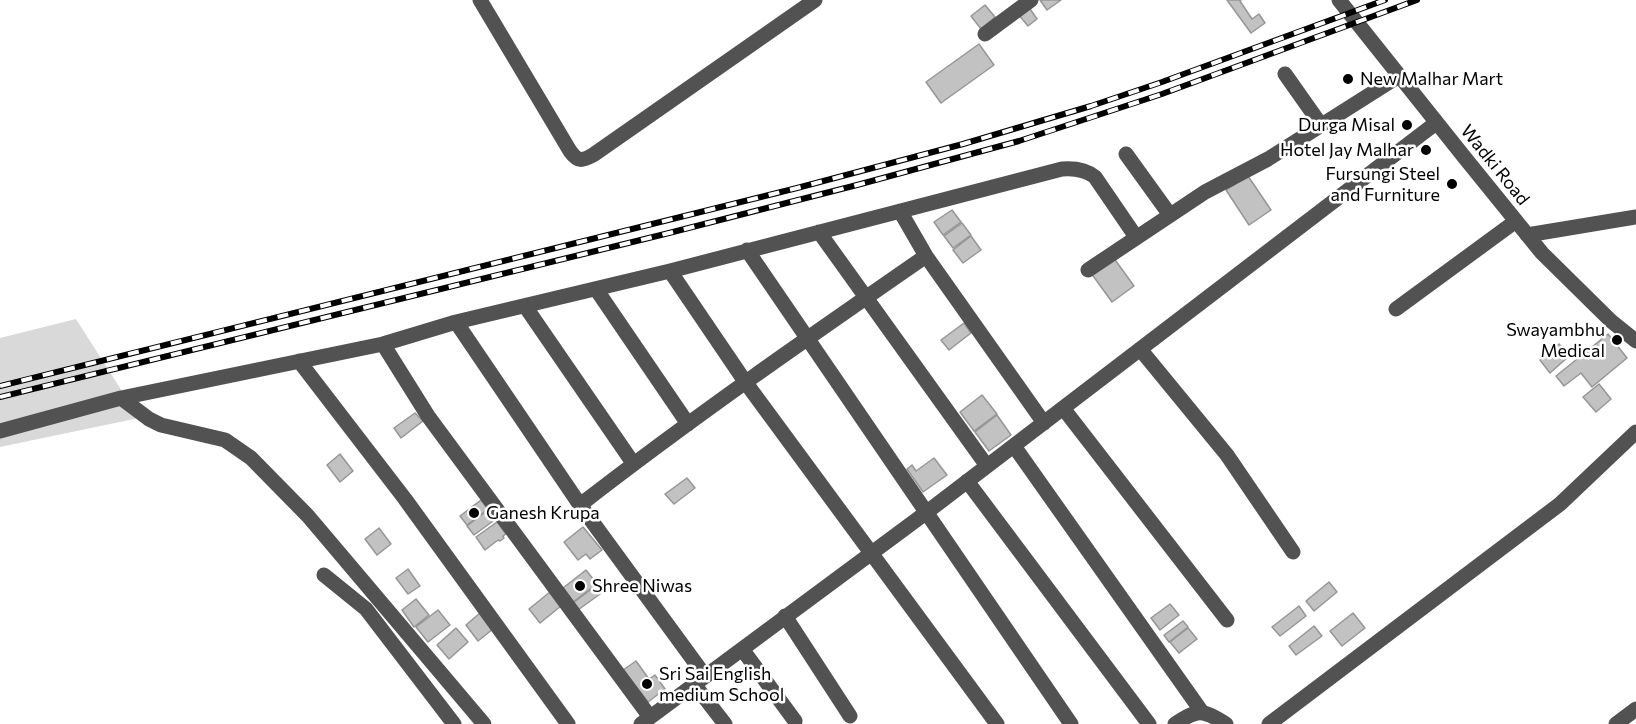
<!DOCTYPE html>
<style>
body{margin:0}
canvas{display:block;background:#fff}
</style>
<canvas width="1636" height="724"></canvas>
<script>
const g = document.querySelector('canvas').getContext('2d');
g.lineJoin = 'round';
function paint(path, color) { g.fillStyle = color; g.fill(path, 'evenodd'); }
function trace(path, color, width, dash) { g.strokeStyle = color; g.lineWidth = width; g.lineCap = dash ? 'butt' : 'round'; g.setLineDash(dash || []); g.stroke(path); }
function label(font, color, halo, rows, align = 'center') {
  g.font = font + ' Commissioner,sans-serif'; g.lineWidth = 5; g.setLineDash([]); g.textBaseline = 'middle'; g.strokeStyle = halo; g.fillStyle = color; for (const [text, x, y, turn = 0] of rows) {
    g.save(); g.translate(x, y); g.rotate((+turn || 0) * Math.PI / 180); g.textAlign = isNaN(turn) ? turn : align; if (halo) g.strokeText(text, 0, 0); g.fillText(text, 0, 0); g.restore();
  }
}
paint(new Path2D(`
 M 76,319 L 139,418 L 0,447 L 0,338 Z`), '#d9d9d9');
const building = new Path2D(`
 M 1040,0 L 1061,0 L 1047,10 Z
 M 1227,0 L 1241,0 L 1240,1 L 1252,19 L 1259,14 L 1265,23 L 1251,33 Z
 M 985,5 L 995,17 L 981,29 L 971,16 Z
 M 1028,6 L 1037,19 L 1028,26 L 1018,14 Z
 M 979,44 L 994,65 L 941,103 L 926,82 Z
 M 1248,176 L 1271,210 L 1249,225 L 1226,190 Z
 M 952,210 L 961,222 L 943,235 L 934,222 Z
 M 962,223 L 971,235 L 953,248 L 944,236 Z
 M 971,236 L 981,250 L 963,263 L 953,250 Z
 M 1113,257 L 1134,286 L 1112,302 L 1091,273 Z
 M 964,323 L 971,333 L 949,350 L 941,340 Z
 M 1608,334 L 1627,358 L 1592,387 L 1581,373 L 1564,386 L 1556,376 Z
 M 1559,344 L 1569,356 L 1550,373 L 1540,360 Z
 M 1599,384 L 1611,399 L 1596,412 L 1583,397 Z
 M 982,395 L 997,414 L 974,431 L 960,412 Z
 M 415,413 L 423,421 L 401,438 L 394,428 Z
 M 997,415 L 1011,435 L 989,451 L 975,432 Z
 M 340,454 L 353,471 L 340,482 L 327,465 Z
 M 934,458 L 947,475 L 923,492 L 907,469 L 912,465 L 916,471 Z
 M 687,478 L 695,488 L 674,504 L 665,494 Z
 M 481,500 L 488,509 L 467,525 L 460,516 Z
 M 489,509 L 496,519 L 474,535 L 467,526 Z
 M 497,522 L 506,534 L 503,536 L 504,538 L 500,541 L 498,540 L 485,550 L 476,537 Z
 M 583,527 L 602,550 L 590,559 L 586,554 L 578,560 L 564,542 Z
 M 379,528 L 391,544 L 377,555 L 365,539 Z
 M 408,569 L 420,586 L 408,594 L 396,578 Z
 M 586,570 L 597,584 L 573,602 L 563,588 Z
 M 1329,582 L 1337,592 L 1314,611 L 1306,601 Z
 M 594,587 L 600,594 L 578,610 L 573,603 Z
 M 550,592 L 561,606 L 540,623 L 529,609 Z
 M 416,599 L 429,615 L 414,627 L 402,610 Z
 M 1170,604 L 1179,615 L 1160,630 L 1151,618 Z
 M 1299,606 L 1306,616 L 1280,636 L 1272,627 Z
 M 438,610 L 450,625 L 428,642 L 416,627 Z
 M 480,613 L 493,629 L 478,641 L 466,625 Z
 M 1353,613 L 1365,628 L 1342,646 L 1330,631 Z
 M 1183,621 L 1188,627 L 1169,642 L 1164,635 Z
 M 1314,626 L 1322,636 L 1296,655 L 1289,646 Z
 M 456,628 L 468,642 L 449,659 L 437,645 Z
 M 1188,628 L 1197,639 L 1179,653 L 1170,642 Z
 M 636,661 L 649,679 L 655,675 L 665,689 L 648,702 L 623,670 Z`);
paint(building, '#c2c2c2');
trace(building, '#969696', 1.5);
trace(new Path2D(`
 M 480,0 L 570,151 C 578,162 582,161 593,155 L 815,0
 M 1339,0 L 1465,158 L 1542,253 L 1611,321 L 1636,341
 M 985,34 L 1031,0
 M 1285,74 L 1321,125
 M 1126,154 L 1170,215
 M 900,211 L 926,256 L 1044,423
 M 819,232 L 987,466
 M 1527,235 L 1636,217
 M 747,250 L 1071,724
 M 1088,270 L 1205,192 L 1268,159 L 1399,76
 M 670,271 L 746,383 L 997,724
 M 596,289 L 688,424
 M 525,306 L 633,463
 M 1396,309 L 1516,221
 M 456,322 L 580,505 L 705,676
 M 383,344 L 428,416 L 650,717
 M 1140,349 L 1227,455 L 1293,552
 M 299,361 L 405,499 L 568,724
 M 121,398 L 149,419 L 161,425 L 225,440 L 251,458 L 308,516 L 484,724
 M 1063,408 L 1227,620
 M 0,431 L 121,398 L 383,344 L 456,322 L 670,271 L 1062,169 C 1074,168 1085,169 1095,177 L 1136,237
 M 1014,446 L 1202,712
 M 967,481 L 1149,724
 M 580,505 C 692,418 809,337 926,256
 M 324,575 L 366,609 L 454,724
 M 785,616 L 850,716
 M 742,649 L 795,721
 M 694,684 L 725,724
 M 641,724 L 927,512 L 1436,123
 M 1175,724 C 1198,709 1202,709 1226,724
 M 1269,724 L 1560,504 L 1636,432
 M 1616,724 L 1636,709`), '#525252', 15);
const rail = new Path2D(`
 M 0,386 L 797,188 L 963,144 L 1091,106 L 1162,82 L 1385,0
 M 0,397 L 665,234 L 857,185 L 1019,141 L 1162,94 L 1417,0`);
trace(rail, '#000', 6);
trace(rail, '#fff', 4, [11]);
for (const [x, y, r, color] of [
 [1348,79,6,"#000"],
 [1407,125,6,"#000"],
 [1426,150,6,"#000"],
 [1452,184,6,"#000"],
 [1617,340,6,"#000"],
 [474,513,6,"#000"],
 [580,586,6,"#000"],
 [647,684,6,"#000"]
]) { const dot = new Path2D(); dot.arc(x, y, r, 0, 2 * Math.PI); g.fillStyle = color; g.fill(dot); trace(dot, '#fff', 2); }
label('18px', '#000', '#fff', [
 ["New Malhar Mart",1360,79],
 ["Durga Misal",1395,125,"right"],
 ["Hotel Jay Malhar",1414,150,"right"],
 ["Fursungi Steel",1440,174,"right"],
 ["and Furniture",1440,195,"right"],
 ["Swayambhu",1605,330,"right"],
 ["Medical",1605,351,"right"],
 ["Ganesh Krupa",486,513],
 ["Shree Niwas",592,586],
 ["Sri Sai English",659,674],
 ["medium School",659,695]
], 'left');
label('18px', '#000', '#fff', [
 ["Wadki Road",1495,165,51]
]);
</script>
